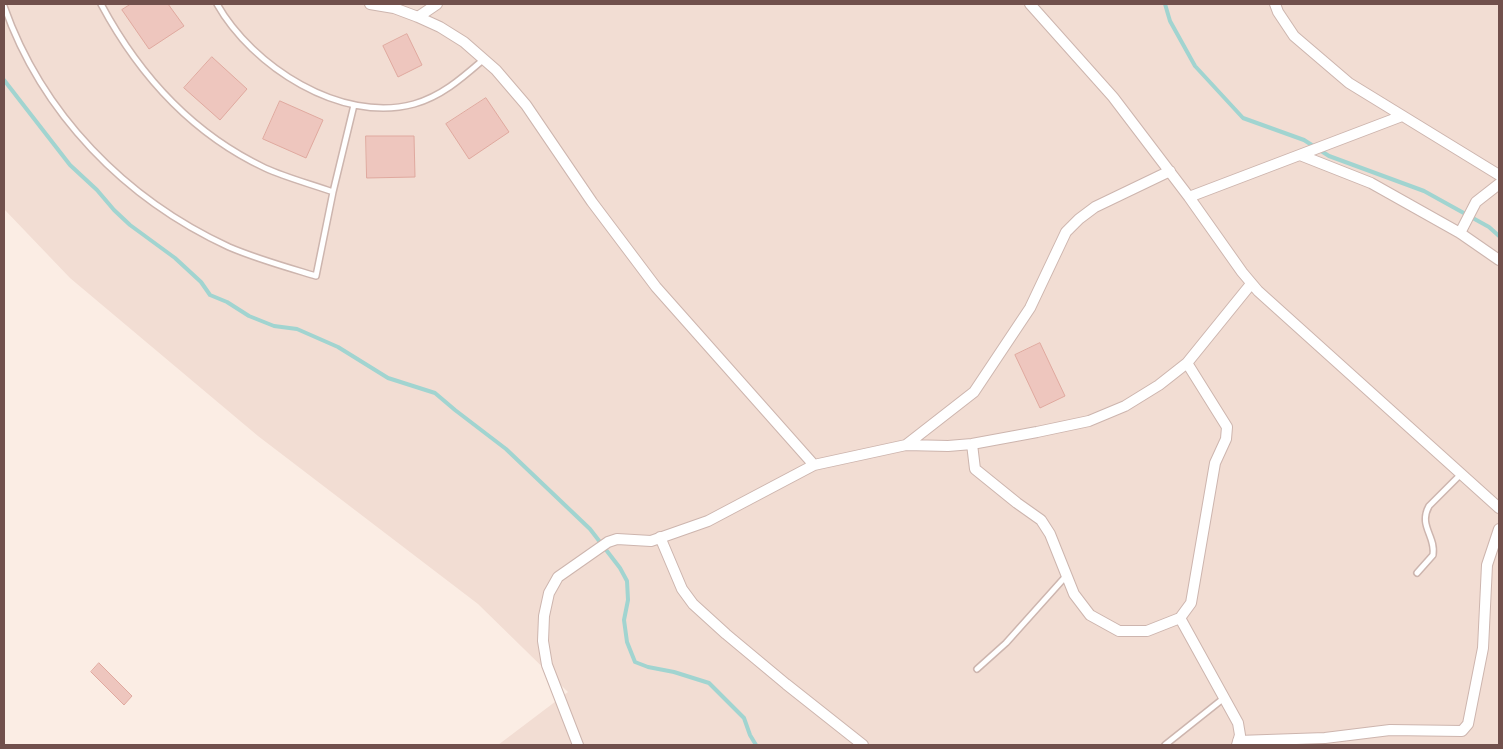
<!DOCTYPE html>
<style>
body{margin:0}
#map{position:relative;width:1503px;height:749px;overflow:hidden;background:#fbede4;font-family:"Fira Sans",sans-serif}
canvas{display:block}
.frame{position:absolute;inset:0;border:5px solid #71504c;pointer-events:none}
</style>
<div id="map">
<canvas width="1503" height="749"></canvas>
<div class="frame"></div>
</div>
<script>
const g = document.querySelector('canvas').getContext('2d');
g.lineJoin = 'round';
function paint(path, color) { g.fillStyle = color; g.fill(path, 'evenodd'); }
function trace(path, color, width, dash) { g.strokeStyle = color; g.lineWidth = width; g.lineCap = dash ? 'butt' : 'round'; g.setLineDash(dash || []); g.stroke(path); }
paint(new Path2D(`
 M 4,4 L 1499,4 L 1499,745 L 498,745 L 568,692 L 478,604 L 258,436 L 70,278 L 4,209 Z`), '#f2ddd3');
trace(new Path2D(`
 M 1165,4 L 1170,21 L 1195,66 L 1243,118 L 1304,140 L 1329,156 L 1424,191 L 1489,227 L 1499,236
 M 4,80 L 70,165 L 97,190 L 114,210 L 130,225 L 175,258 L 201,282 L 210,295 L 227,302 L 249,316 L 274,326 L 297,329 L 338,347 L 388,378 L 435,393 L 455,410 L 506,449 L 590,529 L 620,568 L 627,581 L 628,600 L 624,620 L 627,642 L 635,662 L 648,667 L 674,672 L 709,683 L 744,718 L 750,735 L 756,745`), '#a1d4d0', 4);
const building = new Path2D(`
 M 131,4 L 168,4 L 184,26 L 149,49 L 122,10 Z
 M 407,34 L 422,65 L 398,77 L 383,46 Z
 M 212,57 L 247,89 L 220,120 L 184,88 Z
 M 486,98 L 509,132 L 469,159 L 446,124 Z
 M 280,101 L 323,120 L 306,158 L 263,139 Z
 M 366,136 L 414,136 L 415,177 L 367,178 Z
 M 1040,343 L 1065,396 L 1040,408 L 1015,355 Z
 M 99,663 L 132,696 L 124,705 L 91,672 Z`);
paint(building, '#eec6be');
trace(building, '#e0a99f', 1);
const service = new Path2D(`
 M 101,4 C 139,75 191,133 265,168 C 287,178 311,184 333,192
 M 217,4 C 252,66 341,124 414,104 C 442,96 462,78 484,59
 M 4,6 C 42,114 125,199 229,247 C 257,259 286,267 316,276 L 333,192 L 354,105
 M 1417,573 L 1433,555 C 1436,536 1418,526 1429,506 L 1461,474
 M 977,669 L 1006,643 L 1066,576
 M 1165,745 L 1224,698`);
const minor = new Path2D(`
 M 370,4 L 394,8 L 418,17 L 440,27 L 464,42 L 496,70 L 526,105 L 592,202 L 656,287 L 814,465
 M 1030,4 L 1113,97 L 1189,197 L 1242,272 L 1258,291 L 1499,508
 M 1275,4 L 1278,12 L 1294,36 L 1349,83 L 1499,175
 M 418,17 L 437,4
 M 1300,155 L 1371,183 L 1460,233 L 1499,260
 M 1189,197 L 1402,116
 M 1460,233 L 1476,202 L 1499,184
 M 972,444 L 975,469 L 1017,503 L 1041,520 L 1050,534 L 1074,594 L 1090,615 L 1119,631 L 1147,631 L 1180,618 L 1191,603 L 1215,463 L 1226,439 L 1227,427 L 1187,363
 M 906,445 L 974,392 L 1030,308 L 1066,232 L 1079,219 L 1095,207 L 1170,171
 M 660,537 L 682,589 L 693,604 L 726,634 L 786,684 L 863,745
 M 1180,618 L 1238,723 L 1240,735 L 1237,745
 M 1238,741 L 1325,738 L 1390,730 L 1462,731 L 1468,724 L 1483,648 L 1487,565 L 1499,529
 M 578,745 L 547,665 L 543,641 L 544,616 L 549,593 L 558,577 L 608,542 L 617,539 L 651,541 L 708,521 L 814,465 L 906,445 L 948,446 L 972,444 L 1037,432 L 1089,421 L 1125,406 L 1159,385 L 1187,363 L 1251,284`);
trace(service, '#cdb5ae', 8);
trace(minor, '#cdb5ae', 12);
trace(service, '#fff', 5);
trace(minor, '#fff', 10);
</script>
